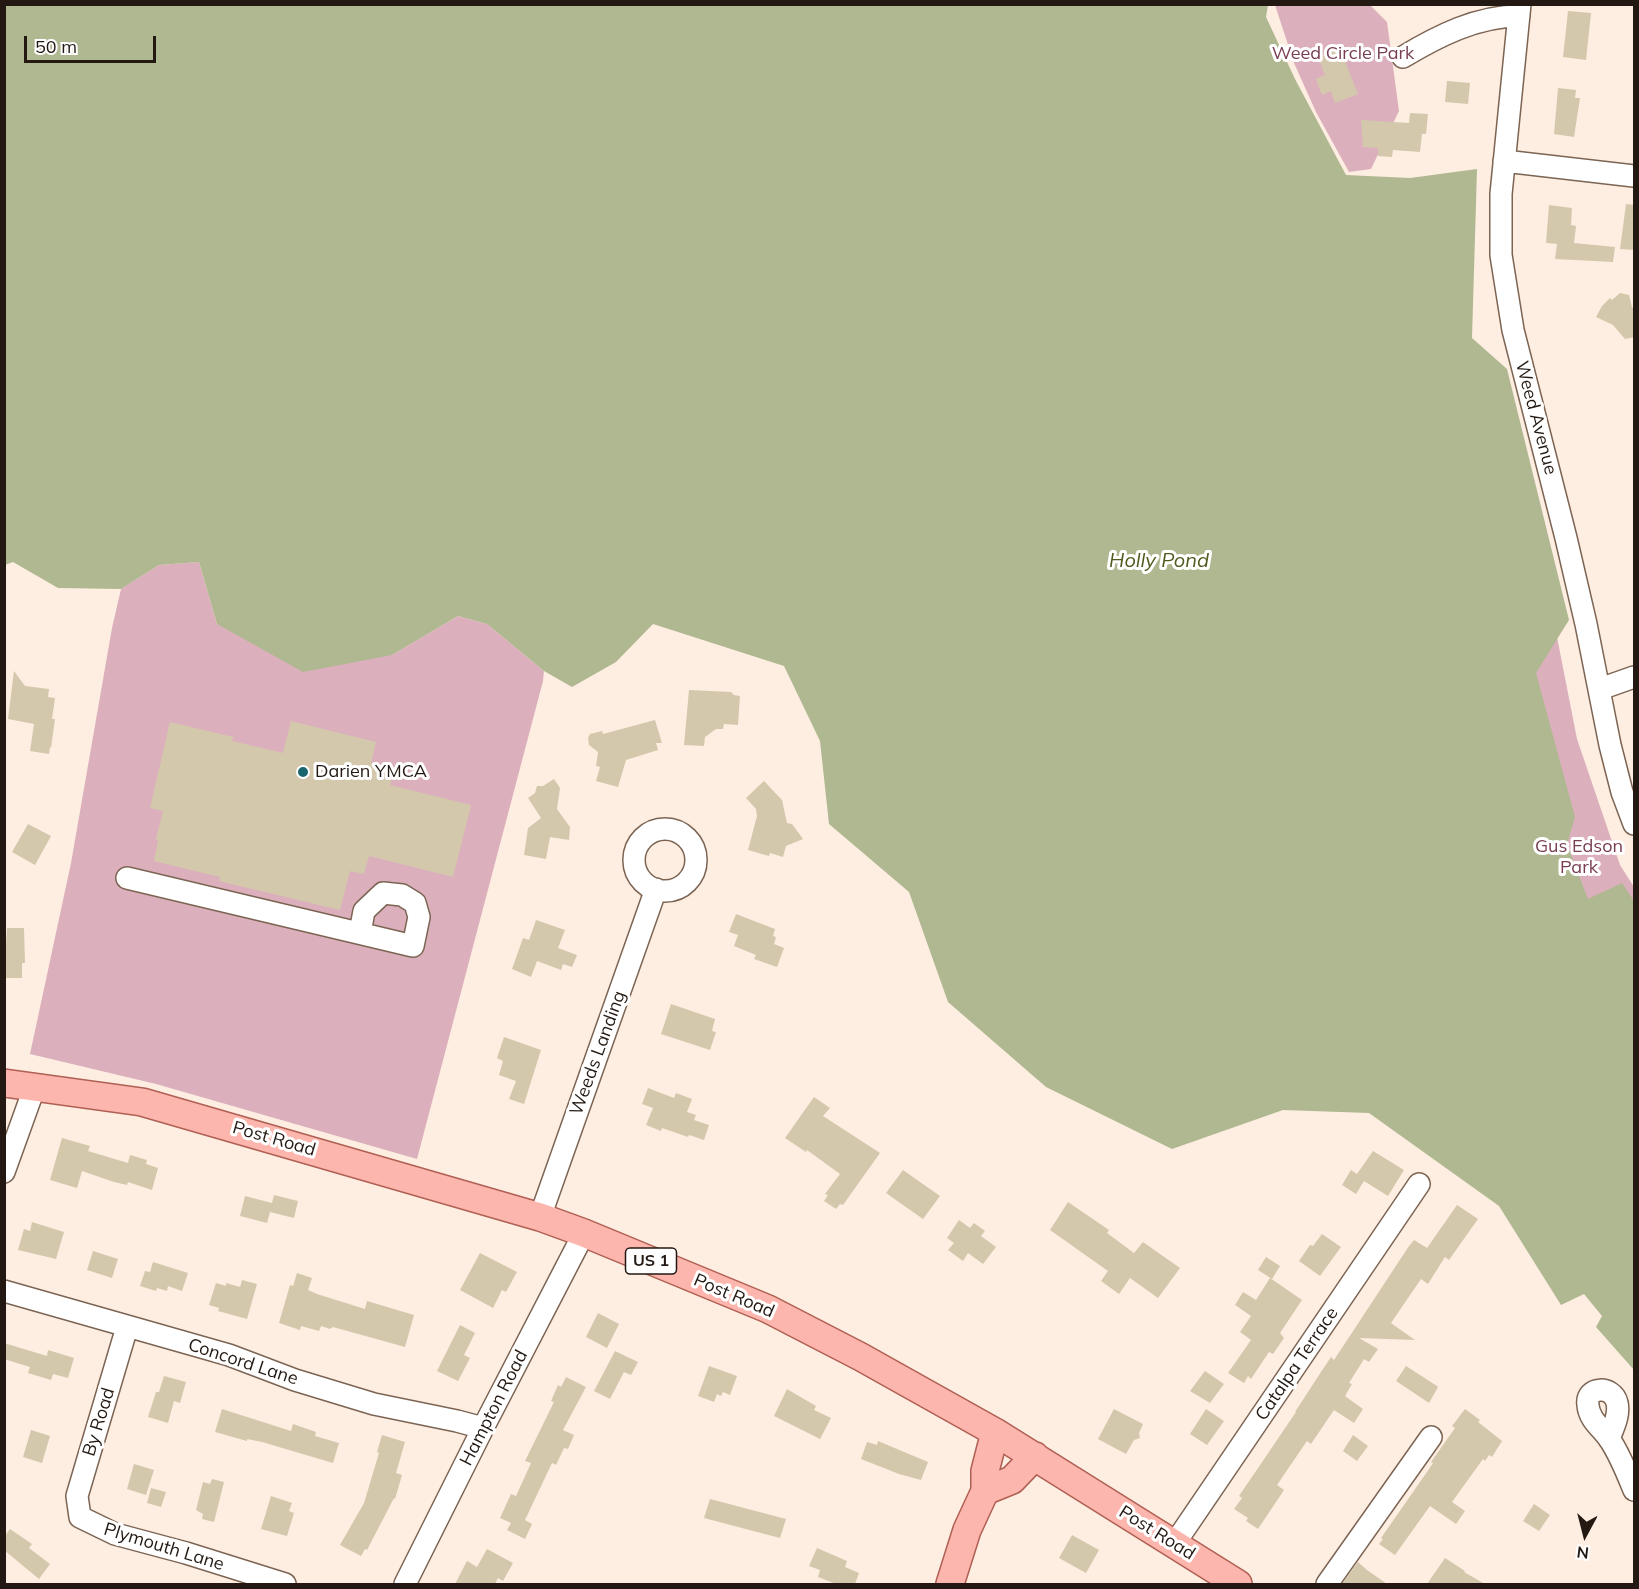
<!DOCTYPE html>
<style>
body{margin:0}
#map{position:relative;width:1639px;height:1589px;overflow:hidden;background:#feede1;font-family:Mulish,sans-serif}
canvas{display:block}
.frame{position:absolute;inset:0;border:6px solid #231912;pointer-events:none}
.north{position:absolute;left:1555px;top:1505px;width:60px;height:60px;-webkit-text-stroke:4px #fff;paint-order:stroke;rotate:187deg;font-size:16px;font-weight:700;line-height:24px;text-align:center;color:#231912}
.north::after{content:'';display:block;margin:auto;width:21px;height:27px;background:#231912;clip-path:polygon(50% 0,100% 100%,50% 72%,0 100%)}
.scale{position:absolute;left:24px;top:36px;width:132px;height:27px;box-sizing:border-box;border:3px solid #231912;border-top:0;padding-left:8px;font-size:18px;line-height:21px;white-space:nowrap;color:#231912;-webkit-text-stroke:4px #fff;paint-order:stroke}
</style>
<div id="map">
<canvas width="1639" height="1589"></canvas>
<div class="frame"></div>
<div class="north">N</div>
<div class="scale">50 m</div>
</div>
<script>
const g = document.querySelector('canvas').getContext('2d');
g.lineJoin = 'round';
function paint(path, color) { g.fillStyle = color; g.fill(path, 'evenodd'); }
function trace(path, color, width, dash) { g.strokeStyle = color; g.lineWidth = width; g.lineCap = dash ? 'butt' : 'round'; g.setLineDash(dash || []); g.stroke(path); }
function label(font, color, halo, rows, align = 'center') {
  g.font = font + ' Mulish,sans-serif'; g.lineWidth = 6; g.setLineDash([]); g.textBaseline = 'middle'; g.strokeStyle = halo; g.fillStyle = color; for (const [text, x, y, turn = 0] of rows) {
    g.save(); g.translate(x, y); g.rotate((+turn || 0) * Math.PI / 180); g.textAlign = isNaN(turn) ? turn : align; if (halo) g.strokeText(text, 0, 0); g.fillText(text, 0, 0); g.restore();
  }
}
paint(new Path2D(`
 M 1275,5 L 1370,5 L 1387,22 L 1399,111 L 1371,169 L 1349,172 L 1316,112 L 1294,63 Z
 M 199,562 L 217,624 L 392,655 L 458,616 L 487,624 L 544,671 L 543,681 L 417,1159 L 156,1084 L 30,1054 L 71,863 L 112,628 L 121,589 L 159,565 Z
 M 1548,591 L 1577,739 L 1620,865 L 1634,887 L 1634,927 L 1575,915 L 1530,652 Z`), '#dbb0bc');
paint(new Path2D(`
 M 4,5 L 1268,5 L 1266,17 L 1295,79 L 1346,175 L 1410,178 L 1477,169 L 1472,338 L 1507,369 L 1569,620 L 1536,673 L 1575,817 L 1567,844 L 1588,899 L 1622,883 L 1634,901 L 1634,1370 L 1596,1327 L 1602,1316 L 1584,1294 L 1561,1305 L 1499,1206 L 1369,1113 L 1283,1110 L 1172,1149 L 1046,1087 L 948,1002 L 909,892 L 829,824 L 820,741 L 784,666 L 653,624 L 616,662 L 572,687 L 544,671 L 487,624 L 458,616 L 392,655 L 303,672 L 217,624 L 199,562 L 159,565 L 121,589 L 58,588 L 13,562 L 5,565 Z`), '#afb890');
paint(new Path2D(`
 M 1568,11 L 1591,13 L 1586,60 L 1563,57 Z
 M 1340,49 L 1358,94 L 1335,103 L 1331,91 L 1322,95 L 1316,79 L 1325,75 L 1318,57 Z
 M 1447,81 L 1470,83 L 1468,104 L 1445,102 Z
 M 1558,88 L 1576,90 L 1575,98 L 1580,98 L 1574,137 L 1554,134 Z
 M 1410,113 L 1428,114 L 1426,134 L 1422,134 L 1420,152 L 1393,150 L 1392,157 L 1378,156 L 1378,148 L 1363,147 L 1361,120 L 1409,123 Z
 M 1626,204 L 1635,205 L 1635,250 L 1620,249 Z
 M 1549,205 L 1572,208 L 1571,225 L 1576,226 L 1574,243 L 1615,247 L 1613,262 L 1555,259 L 1557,244 L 1546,243 Z
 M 1620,293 L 1629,295 L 1632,307 L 1635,310 L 1635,337 L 1625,339 L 1613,325 L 1596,317 L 1602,306 L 1610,298 L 1612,300 Z
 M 14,671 L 25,686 L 49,689 L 48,697 L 55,698 L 52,719 L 55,719 L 51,748 L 50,747 L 49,754 L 30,751 L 34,724 L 8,719 Z
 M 689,690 L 731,692 L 734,695 L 740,696 L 738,725 L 724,724 L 723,729 L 716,729 L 705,737 L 704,746 L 684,745 Z
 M 655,720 L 662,743 L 656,743 L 658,750 L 626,760 L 618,787 L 596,781 L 600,767 L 596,766 L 598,752 L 589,745 L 588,738 L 590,734 L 602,731 L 603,734 Z
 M 291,721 L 376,742 L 371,764 L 394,771 L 390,785 L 471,805 L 453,877 L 369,856 L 364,874 L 350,871 L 340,910 L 219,881 L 220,877 L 154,861 L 158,840 L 156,839 L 163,811 L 150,808 L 170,722 L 233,737 L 232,741 L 283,753 Z
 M 554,779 L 560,788 L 557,809 L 570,827 L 569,840 L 550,837 L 546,859 L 524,855 L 528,828 L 541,818 L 528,798 L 535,793 L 537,786 L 543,786 Z
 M 764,781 L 782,800 L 787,823 L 792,824 L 803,839 L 786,846 L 783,857 L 770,853 L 769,856 L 748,850 L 757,816 L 756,809 L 746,798 Z
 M 28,824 L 51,836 L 35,865 L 12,852 Z
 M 736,914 L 775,929 L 773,936 L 776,937 L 774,944 L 784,948 L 777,967 L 754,959 L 756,955 L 734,946 L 738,935 L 729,932 Z
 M 536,920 L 565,930 L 558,948 L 577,955 L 572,967 L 563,964 L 561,970 L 537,961 L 531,977 L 512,969 L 523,938 L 529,940 Z
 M 7,928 L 24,928 L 25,963 L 22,963 L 22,978 L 4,978 Z
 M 671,1004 L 715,1019 L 712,1031 L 716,1032 L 710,1050 L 661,1034 Z
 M 504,1037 L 541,1050 L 524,1104 L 509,1099 L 516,1081 L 499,1075 L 503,1061 L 497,1058 Z
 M 648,1088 L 674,1098 L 676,1093 L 692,1099 L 687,1112 L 696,1115 L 694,1120 L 709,1125 L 704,1140 L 689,1135 L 688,1137 L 662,1128 L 661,1131 L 646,1125 L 653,1108 L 642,1104 Z
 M 814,1097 L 830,1108 L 823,1116 L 880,1153 L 843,1205 L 840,1204 L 836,1209 L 824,1201 L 828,1195 L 825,1194 L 840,1174 L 807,1150 L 806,1152 L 785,1138 Z
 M 62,1138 L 90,1146 L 88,1151 L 128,1163 L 130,1155 L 147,1160 L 146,1164 L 158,1168 L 152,1190 L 128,1182 L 127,1185 L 114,1182 L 82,1171 L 77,1188 L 50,1180 Z
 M 1373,1151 L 1404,1170 L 1388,1196 L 1364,1181 L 1356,1194 L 1342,1185 L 1351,1170 L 1357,1174 Z
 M 903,1170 L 940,1196 L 923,1219 L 886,1193 Z
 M 274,1195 L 298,1201 L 294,1218 L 270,1212 L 267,1223 L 240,1216 L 245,1196 L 272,1203 Z
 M 1068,1202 L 1109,1230 L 1107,1233 L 1134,1253 L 1143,1242 L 1180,1268 L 1158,1298 L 1130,1278 L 1119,1294 L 1101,1281 L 1108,1271 L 1050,1230 Z
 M 1457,1205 L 1478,1219 L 1449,1260 L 1445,1257 L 1428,1284 L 1421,1279 L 1391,1323 L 1415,1340 L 1359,1338 L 1378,1349 L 1369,1362 L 1364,1359 L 1349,1383 L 1352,1384 L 1345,1396 L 1363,1409 L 1354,1423 L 1334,1410 L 1311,1444 L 1307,1441 L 1277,1485 L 1284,1490 L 1258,1529 L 1246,1521 L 1248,1518 L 1234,1509 L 1242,1498 L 1239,1496 L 1296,1412 L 1295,1412 L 1319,1375 L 1331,1357 L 1334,1360 L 1409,1246 L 1414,1240 L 1427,1248 Z
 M 959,1220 L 970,1228 L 974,1223 L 985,1231 L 981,1236 L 996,1247 L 983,1264 L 968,1253 L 963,1261 L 948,1250 L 954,1243 L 947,1238 Z
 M 32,1222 L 64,1232 L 56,1259 L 18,1250 L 24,1229 L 30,1231 Z
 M 1322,1234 L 1341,1247 L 1320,1276 L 1299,1261 L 1310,1245 L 1313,1246 Z
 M 93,1251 L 118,1259 L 112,1278 L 87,1270 Z
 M 480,1253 L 517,1272 L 506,1292 L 502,1290 L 493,1308 L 460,1290 Z
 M 1266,1257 L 1280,1266 L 1272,1279 L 1258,1270 Z
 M 153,1262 L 188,1273 L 182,1291 L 168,1286 L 167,1291 L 157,1288 L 156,1291 L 140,1286 L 145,1271 L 150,1272 Z
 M 297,1273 L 312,1278 L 308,1290 L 317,1294 L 365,1309 L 367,1301 L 414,1315 L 405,1347 L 333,1327 L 330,1329 L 321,1326 L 319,1331 L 301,1326 L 300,1330 L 279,1323 L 290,1285 L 293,1286 Z
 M 1270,1278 L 1302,1300 L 1280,1333 L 1284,1338 L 1273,1354 L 1269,1352 L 1251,1379 L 1248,1376 L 1244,1383 L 1228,1373 L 1251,1340 L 1240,1332 L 1251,1316 L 1235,1305 L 1243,1292 L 1256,1300 Z
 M 242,1280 L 257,1284 L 247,1319 L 218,1311 L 219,1308 L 209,1305 L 216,1283 L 226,1286 L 226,1283 L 240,1287 Z
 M 598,1313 L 619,1324 L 607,1348 L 586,1337 Z
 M 460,1325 L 475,1333 L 464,1355 L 470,1358 L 458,1381 L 437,1371 Z
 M 4,1343 L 47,1356 L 48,1350 L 74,1358 L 68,1378 L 53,1374 L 51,1380 L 28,1373 L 30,1367 L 4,1359 Z
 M 615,1351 L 638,1362 L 631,1375 L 624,1372 L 610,1399 L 594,1391 Z
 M 709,1366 L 737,1376 L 730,1395 L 723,1392 L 721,1396 L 717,1394 L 714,1402 L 698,1396 Z
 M 1406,1366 L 1437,1386 L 1438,1387 L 1429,1403 L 1396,1381 Z
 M 1205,1371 L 1224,1384 L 1210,1403 L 1190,1391 Z
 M 164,1376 L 186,1382 L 180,1403 L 174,1401 L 168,1423 L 148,1417 L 156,1392 L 159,1392 Z
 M 566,1377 L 586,1387 L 563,1430 L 574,1435 L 568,1449 L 564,1448 L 556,1465 L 552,1463 L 525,1520 L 532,1524 L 525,1539 L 507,1530 L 511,1523 L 500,1518 L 511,1494 L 516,1496 L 531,1463 L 525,1461 L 554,1402 L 551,1401 L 558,1385 L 561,1387 Z
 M 787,1389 L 816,1406 L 814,1410 L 831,1418 L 820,1439 L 774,1416 Z
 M 222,1409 L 291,1431 L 293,1424 L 316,1432 L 315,1436 L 339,1443 L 333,1463 L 262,1442 L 247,1439 L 247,1441 L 215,1432 Z
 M 1114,1409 L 1143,1424 L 1139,1433 L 1140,1438 L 1134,1440 L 1126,1454 L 1098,1439 Z
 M 1206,1409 L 1224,1421 L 1207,1445 L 1190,1434 Z
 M 1465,1409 L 1480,1420 L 1478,1422 L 1502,1441 L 1492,1457 L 1489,1455 L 1485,1461 L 1483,1459 L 1452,1502 L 1465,1511 L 1456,1524 L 1430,1506 L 1395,1555 L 1379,1544 L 1383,1539 L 1381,1538 L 1429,1469 L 1433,1463 L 1431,1462 L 1455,1428 L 1452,1426 Z
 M 31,1430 L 50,1436 L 42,1463 L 23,1457 Z
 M 382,1435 L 405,1442 L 396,1473 L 402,1475 L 395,1499 L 394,1498 L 367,1550 L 365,1549 L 361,1556 L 340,1545 L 364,1503 L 379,1453 L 377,1452 Z
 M 1353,1435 L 1368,1446 L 1357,1461 L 1343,1451 Z
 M 878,1441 L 928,1462 L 921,1480 L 899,1474 L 861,1459 L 867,1442 L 877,1445 Z
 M 134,1464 L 154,1470 L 146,1495 L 127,1489 Z
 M 212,1479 L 224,1482 L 214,1522 L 202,1519 L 203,1514 L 196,1510 L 203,1482 L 210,1484 Z
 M 151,1488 L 166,1492 L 161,1507 L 147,1503 Z
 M 271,1496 L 292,1503 L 289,1511 L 294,1513 L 287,1536 L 261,1529 Z
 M 710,1499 L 786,1519 L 780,1538 L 704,1518 Z
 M 1534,1504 L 1550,1515 L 1539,1531 L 1523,1521 Z
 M 10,1529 L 32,1544 L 29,1548 L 50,1564 L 39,1579 L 4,1550 L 4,1537 Z
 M 1072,1535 L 1099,1550 L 1086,1573 L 1059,1558 Z
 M 817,1548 L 847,1561 L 845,1567 L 859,1573 L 855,1584 L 836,1584 L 818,1577 L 820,1570 L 809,1566 Z
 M 487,1549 L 513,1563 L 503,1581 L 498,1578 L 495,1584 L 455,1584 L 467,1561 L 477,1567 Z
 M 1445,1558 L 1465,1571 L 1464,1572 L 1485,1584 L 1427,1584 Z
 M 1358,1562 L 1367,1570 L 1387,1584 L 1342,1584 Z`), '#d4c8ac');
const minor = new Path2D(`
 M 1520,4 L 1501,194 L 1501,255 L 1513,330 L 1566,538 L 1586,624 L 1610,745 L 1622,792 L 1634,824
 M 1403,57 C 1438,36 1477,16 1519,16
 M 1504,161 L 1634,176
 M 1600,689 L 1634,677
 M634 860a31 31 0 1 1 62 0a31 31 0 1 1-62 0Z
 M 127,878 C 223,900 318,923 413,946 L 419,917 L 415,903 L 402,895 L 383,893 L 364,911 L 360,933
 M 4,1172 L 35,1086
 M 540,1217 L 656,889
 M 4,1291 L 229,1355 L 295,1380 L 374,1404 L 457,1421 L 483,1428
 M 127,1327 L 77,1496 L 80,1517 L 115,1534 L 186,1553 L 285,1584
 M 1609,1439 C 1613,1428 1620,1415 1617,1403 C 1613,1385 1585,1386 1588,1405 C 1589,1420 1602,1428 1610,1440 C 1620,1455 1627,1473 1634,1490
 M 1175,1543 L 1419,1184
 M 405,1584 L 483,1428 L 584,1233
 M 1327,1584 L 1431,1437`);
const major = new Path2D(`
 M 4,1083 L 142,1102 L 540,1217 L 584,1233 L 768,1309 L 861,1357 L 995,1432 L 1238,1584
 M 985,1491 L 1012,1480 L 1035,1456
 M 950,1584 L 967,1530 L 985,1491 L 985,1471 L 995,1432`);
trace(minor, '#7c6453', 24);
trace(major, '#b05f53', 30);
trace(minor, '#fff', 21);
trace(major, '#fdb6ad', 27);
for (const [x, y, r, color] of [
 [303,772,6,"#18656e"]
]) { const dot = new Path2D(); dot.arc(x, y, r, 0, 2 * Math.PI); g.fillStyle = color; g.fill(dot); trace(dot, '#fff', 2); }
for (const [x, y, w] of [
 [651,1261,51]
]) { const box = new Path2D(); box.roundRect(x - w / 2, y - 13, w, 26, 4.5); g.fillStyle = '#fff'; g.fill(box); trace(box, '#231912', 1.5); }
label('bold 16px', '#231912', null, [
 ["US 1",651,1261]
]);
label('18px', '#783d52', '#fff', [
 ["Weed Circle Park",1343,54],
 ["Gus Edson",1579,847],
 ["Park",1579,868]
]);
label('18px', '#231912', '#fff', [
 ["Weed Avenue",1536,418,75],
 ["Weeds Landing",598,1053,-70],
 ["Post Road",274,1139,16],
 ["Post Road",734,1296,23],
 ["Concord Lane",243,1362,18],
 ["Catalpa Terrace",1297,1364,-56],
 ["Hampton Road",494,1408,-63],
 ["By Road",99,1422,-73],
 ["Post Road",1157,1533,32],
 ["Plymouth Lane",164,1547,17]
]);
label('18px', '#231912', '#fff', [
 ["Darien YMCA",315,772]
], 'left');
label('italic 20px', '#515b1e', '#fff', [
 ["Holly Pond",1159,561]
]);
</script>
